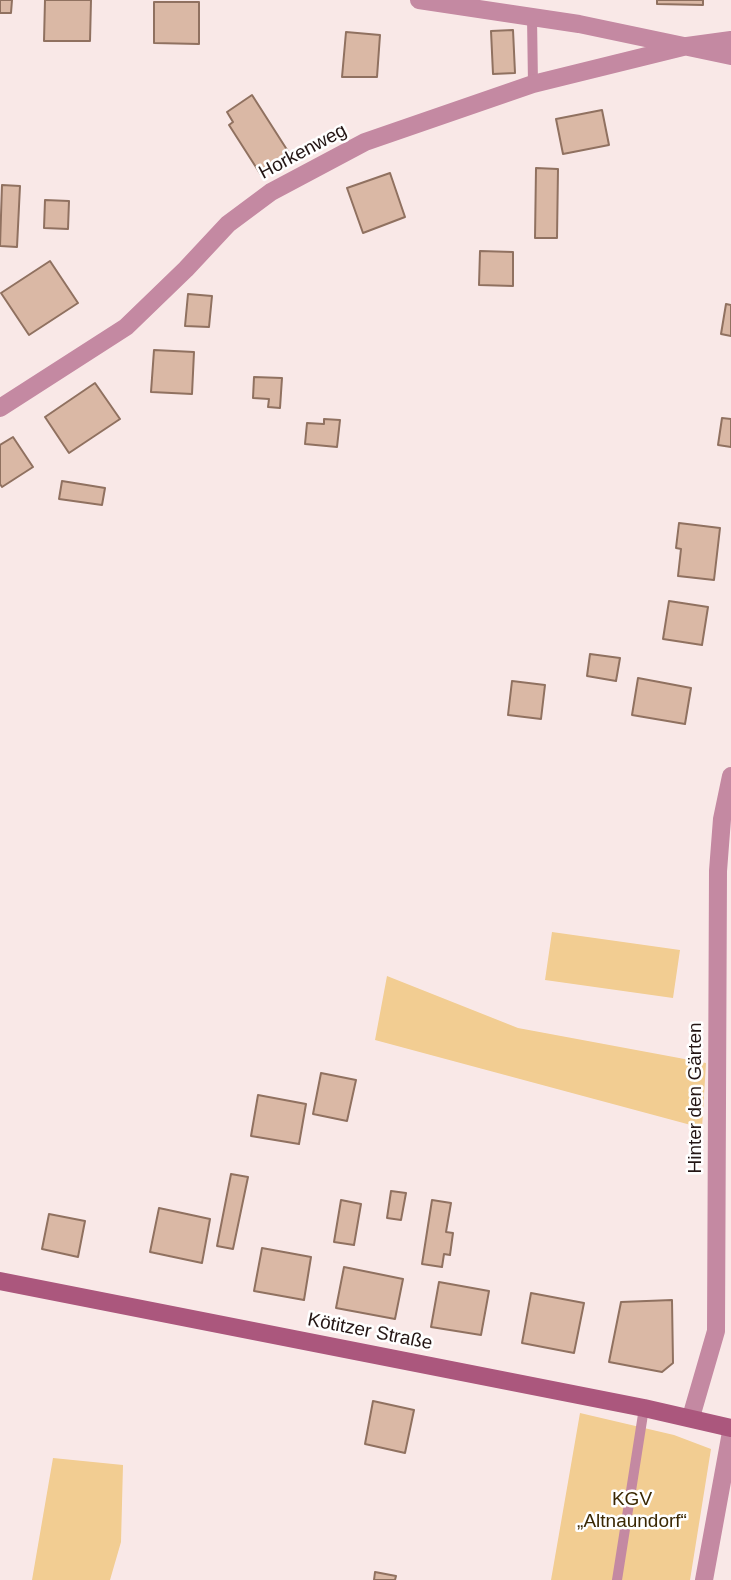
<!DOCTYPE html>
<meta charset="utf-8">
<style>
body{margin:0}
canvas{display:block;background:#f9e8e7}
</style>
<canvas width="731" height="1580"></canvas>
<script>
const g = document.querySelector('canvas').getContext('2d');
g.lineJoin = 'round';
function paint(path, color) { g.fillStyle = color; g.fill(path, 'evenodd'); }
function trace(path, color, width, dash) { g.strokeStyle = color; g.lineWidth = width; g.lineCap = dash ? 'butt' : 'round'; g.setLineDash(dash || []); g.stroke(path); }
function label(font, color, halo, rows, align = 'center') {
  g.font = font + ' Helvetica,sans-serif'; g.lineWidth = 5; g.setLineDash([]); g.textBaseline = 'middle'; g.strokeStyle = halo; g.fillStyle = color; for (const [text, x, y, turn = 0] of rows) {
    g.save(); g.translate(x, y); g.rotate((+turn || 0) * Math.PI / 180); g.textAlign = isNaN(turn) ? turn : align; if (halo) g.strokeText(text, 0, 0); g.fillText(text, 0, 0); g.restore();
  }
}
paint(new Path2D(`
 M 552,932 L 680,950 L 673,998 L 545,980 Z
 M 387,976 L 518,1028 L 706,1063 L 702,1128 L 375,1040 Z
 M 580,1413 L 674,1435 L 711,1449 L 690,1580 L 551,1580 Z
 M 53,1458 L 123,1465 L 121,1542 L 110,1580 L 32,1580 Z`), '#f2cd92');
const building = new Path2D(`
 M 0,0 L 12,0 L 11,13 L 0,13 Z
 M 45,0 L 91,0 L 90,41 L 44,41 Z
 M 657,0 L 703,0 L 703,5 L 657,4 Z
 M 154,2 L 199,2 L 199,44 L 154,43 Z
 M 513,30 L 515,73 L 493,74 L 491,31 Z
 M 346,32 L 380,35 L 377,77 L 342,77 Z
 M 252,95 L 291,156 L 261,175 L 229,125 L 233,122 L 227,112 Z
 M 602,110 L 609,145 L 563,154 L 556,119 Z
 M 536,168 L 558,169 L 557,238 L 535,238 Z
 M 390,173 L 405,217 L 363,233 L 347,188 Z
 M 2,185 L 20,186 L 17,247 L 0,246 Z
 M 45,200 L 69,201 L 68,229 L 44,228 Z
 M 480,251 L 513,252 L 513,286 L 479,285 Z
 M 50,261 L 78,303 L 29,335 L 1,293 Z
 M 188,294 L 212,296 L 209,327 L 185,326 Z
 M 726,304 L 731,305 L 731,336 L 721,334 Z
 M 154,350 L 194,352 L 192,394 L 151,392 Z
 M 254,377 L 282,378 L 280,408 L 268,407 L 269,399 L 253,398 Z
 M 95,383 L 120,419 L 69,453 L 45,417 Z
 M 722,418 L 731,419 L 731,447 L 718,445 Z
 M 324,419 L 340,420 L 337,447 L 305,444 L 307,423 L 324,424 Z
 M 13,437 L 33,467 L 2,487 L 0,484 L 0,445 Z
 M 62,481 L 105,488 L 102,505 L 59,499 Z
 M 679,523 L 720,528 L 714,580 L 678,576 L 681,549 L 676,548 Z
 M 669,601 L 708,607 L 702,645 L 663,639 Z
 M 590,654 L 620,658 L 616,681 L 587,676 Z
 M 638,678 L 691,688 L 685,724 L 632,715 Z
 M 512,681 L 545,685 L 541,719 L 508,715 Z
 M 321,1073 L 356,1080 L 347,1121 L 313,1114 Z
 M 258,1095 L 306,1104 L 299,1144 L 251,1136 Z
 M 231,1174 L 248,1177 L 233,1249 L 217,1246 Z
 M 391,1191 L 406,1193 L 401,1220 L 387,1218 Z
 M 341,1200 L 361,1204 L 354,1245 L 334,1242 Z
 M 432,1200 L 451,1203 L 446,1232 L 453,1233 L 450,1255 L 444,1254 L 442,1267 L 422,1264 Z
 M 159,1208 L 210,1219 L 202,1263 L 150,1252 Z
 M 49,1214 L 85,1221 L 78,1257 L 42,1249 Z
 M 262,1248 L 311,1257 L 304,1300 L 254,1291 Z
 M 344,1267 L 403,1279 L 395,1319 L 336,1308 Z
 M 439,1282 L 489,1291 L 481,1335 L 431,1327 Z
 M 531,1293 L 584,1303 L 574,1353 L 522,1343 Z
 M 672,1300 L 673,1363 L 662,1372 L 609,1362 L 621,1302 Z
 M 373,1401 L 414,1410 L 405,1453 L 365,1444 Z
 M 375,1572 L 396,1576 L 395,1580 L 374,1580 Z`);
paint(building, '#dab8a5');
trace(building, '#907160', 2);
trace(new Path2D(`
 M 532,17 L 533,84
 M 617,1580 L 644,1408`), '#c489a2', 10);
trace(new Path2D(`
 M 419,0 L 579,24 L 731,56
 M 0,408 L 126,327 L 186,269 L 228,224 L 271,192 L 365,142 L 533,84 L 687,46 L 731,40
 M 691,1417 L 716,1331 L 718,871 L 722,819 L 731,776
 M 704,1580 L 731,1432`), '#c489a2', 18);
trace(new Path2D(`
 M 0,1281 L 644,1408 L 731,1428`), '#ab577d', 18);
label('19px', '#231514', '#fff', [
 ["Horkenweg",303,152,-28],
 ["Hinter den Gärten",696,1098,-90],
 ["Kötitzer Straße",370,1332,11]
]);
label('19px', '#3b2803', '#fff', [
 ["KGV",632,1500],
 ["„Altnaundorf“",632,1522]
]);
</script>
